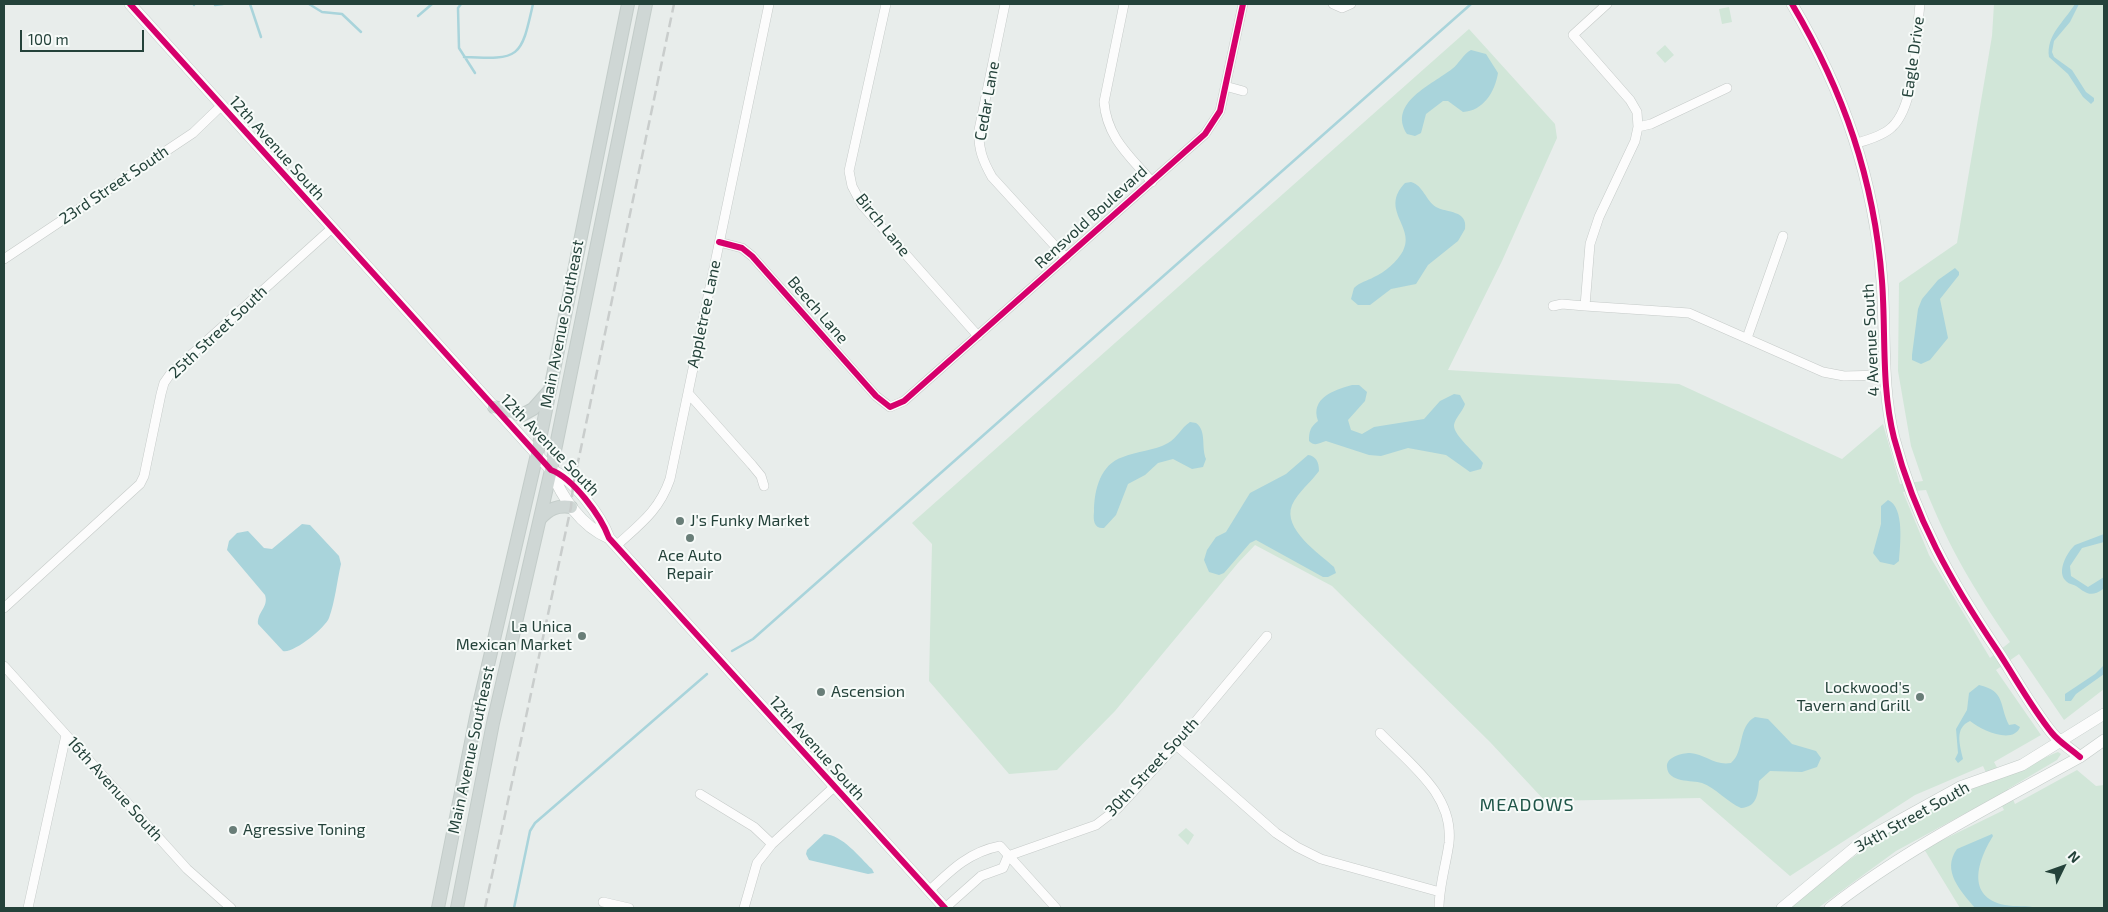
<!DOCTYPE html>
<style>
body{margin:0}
#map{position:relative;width:2108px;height:912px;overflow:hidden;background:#e8edeb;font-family:"Exo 2",sans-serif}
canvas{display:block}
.frame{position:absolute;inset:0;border:5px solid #24423a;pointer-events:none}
.north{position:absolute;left:2038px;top:842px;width:50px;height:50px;-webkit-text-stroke:4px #f7fbf9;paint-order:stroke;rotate:48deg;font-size:14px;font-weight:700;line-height:20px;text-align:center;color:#24423a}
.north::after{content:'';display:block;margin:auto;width:18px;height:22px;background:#24423a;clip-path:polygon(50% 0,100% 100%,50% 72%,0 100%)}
.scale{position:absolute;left:20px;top:30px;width:124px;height:22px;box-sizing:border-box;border:2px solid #24423a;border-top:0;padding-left:6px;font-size:15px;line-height:18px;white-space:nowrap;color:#24423a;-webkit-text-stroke:4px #f7fbf9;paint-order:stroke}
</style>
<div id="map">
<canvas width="2108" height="912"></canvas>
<div class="frame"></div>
<div class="north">N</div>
<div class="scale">100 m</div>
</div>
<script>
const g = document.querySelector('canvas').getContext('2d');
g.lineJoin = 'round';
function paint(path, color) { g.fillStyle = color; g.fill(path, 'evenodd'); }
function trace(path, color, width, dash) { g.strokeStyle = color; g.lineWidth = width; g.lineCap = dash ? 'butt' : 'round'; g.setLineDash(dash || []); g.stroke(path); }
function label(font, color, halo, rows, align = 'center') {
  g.font = font + ' "Exo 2",sans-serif'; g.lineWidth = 4; g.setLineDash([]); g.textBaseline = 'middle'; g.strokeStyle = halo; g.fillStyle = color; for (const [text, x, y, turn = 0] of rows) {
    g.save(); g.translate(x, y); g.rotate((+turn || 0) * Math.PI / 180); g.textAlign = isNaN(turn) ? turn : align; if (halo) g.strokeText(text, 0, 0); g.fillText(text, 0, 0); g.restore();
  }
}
paint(new Path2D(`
 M 1994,4 L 2104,4 L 2104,689 L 2064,720 L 2019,654 L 1996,670 L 2041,735 L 1994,762 L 2002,777 L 2053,754 L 2058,752 L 2061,754 L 2057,760 L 2008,789 L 2015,804 L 2077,770 L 2096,786 L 2104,785 L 2104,908 L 1960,908 L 1924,849 L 2004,810 L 1997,796 L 1896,851 L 1818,908 L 1788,908 C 1850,858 1914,808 1990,781 L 1983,766 L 1915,795 L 1790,876 L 1700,798 L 1545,801 L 1490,742 L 1332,586 L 1255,545 L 1238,563 L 1115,711 L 1057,770 L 1009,774 L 929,681 L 932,544 L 912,523 L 1469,29 L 1555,124 L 1557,138 L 1502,261 L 1448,370 L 1679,384 L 1842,459 L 1883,424 L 1900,484 L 1923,481 L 1911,446 L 1898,371 L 1899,283 L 1957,243 L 1992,36 ZM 1926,490 C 1949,548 1975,591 2010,642 L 1990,658 L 1929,555 L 1903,492 Z
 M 1729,7 L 1732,22 L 1722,24 L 1719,9 Z
 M 1665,45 L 1674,55 L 1665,63 L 1656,53 Z
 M 1186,828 L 1194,835 L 1188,845 L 1178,835 Z`), '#d1e6d8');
paint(new Path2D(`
 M 2075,4 L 2079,4 L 2070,22 L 2054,41 L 2052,52 L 2054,57 L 2072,70 L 2086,92 L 2094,98 L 2094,101 L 2091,104 L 2083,97 L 2068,74 L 2049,57 C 2046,35 2064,22 2075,4 Z
 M 1471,50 L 1486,54 L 1498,73 C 1495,92 1483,111 1463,112 L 1448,101 L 1443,101 L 1426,114 L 1421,133 L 1415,136 L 1407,134 C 1387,103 1433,84 1452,69 C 1459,64 1463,54 1471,50 Z
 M 1411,182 C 1423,185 1426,201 1436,207 C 1447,213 1468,210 1465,229 L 1458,241 L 1428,265 L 1416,284 L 1391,289 L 1370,305 L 1358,305 L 1351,299 L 1354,288 C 1360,282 1367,281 1374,277 C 1385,272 1397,262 1403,251 C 1416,227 1379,210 1405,183 Z
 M 1955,268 L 1959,272 L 1959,275 L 1940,299 L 1948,338 L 1930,360 L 1921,364 L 1912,360 L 1912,355 L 1918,309 L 1922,299 L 1938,280 Z
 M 1352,385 L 1359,385 L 1367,392 L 1365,401 L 1348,420 L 1351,430 L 1362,434 L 1374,427 L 1424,419 L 1440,401 L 1454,394 L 1460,395 L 1465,404 C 1463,411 1455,418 1454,425 C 1453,435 1477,454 1483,463 L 1481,469 L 1470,472 L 1446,455 L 1408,448 L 1381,456 L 1369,455 L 1326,441 C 1319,443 1315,447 1309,441 C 1309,432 1310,427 1318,421 C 1310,398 1334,390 1352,385 Z
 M 1190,422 L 1196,423 C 1207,431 1201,447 1206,459 L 1203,467 L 1192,469 L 1173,459 L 1158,463 L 1145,475 L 1128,484 L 1116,515 L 1104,528 C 1094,529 1093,520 1094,512 C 1094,491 1100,464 1123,457 C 1137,451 1154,451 1168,443 C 1177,438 1181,428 1190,422 Z
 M 1308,455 C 1316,456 1319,462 1319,471 C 1311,482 1298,492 1292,505 C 1282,529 1320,554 1334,567 L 1336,573 L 1328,577 L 1323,577 L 1256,540 L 1250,543 L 1224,573 L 1219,575 L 1209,572 L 1204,560 L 1207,550 L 1216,537 L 1226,532 L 1250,493 L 1286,474 Z
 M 1888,500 C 1905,507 1900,546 1899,561 L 1894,565 L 1880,562 L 1873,553 L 1881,524 L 1881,506 Z
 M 302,524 L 310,525 L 339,556 L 341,564 C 337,581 335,602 329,618 C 325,628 293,654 283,651 L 258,624 C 257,612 269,607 265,595 L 227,550 L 229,541 L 237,533 L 248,531 L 264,548 L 272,549 Z
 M 2104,534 L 2104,542 L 2082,548 L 2070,566 L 2071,576 L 2088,587 L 2104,577 L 2103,589 C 2091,598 2086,593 2076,586 C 2072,584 2068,584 2065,580 C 2057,571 2067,552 2075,545 Z
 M 2104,665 L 2104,674 L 2076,694 L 2071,701 L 2065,701 L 2065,694 L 2095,674 Z
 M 1979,685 C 2006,691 1999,706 2009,725 L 2015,724 L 2020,727 C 2013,745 1981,730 1970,721 C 1954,728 1960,745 1963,759 L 1958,763 L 1955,759 L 1958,753 L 1956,729 L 1967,710 L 1969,693 Z
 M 1755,717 L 1768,719 L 1792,744 L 1816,751 L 1821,758 L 1817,767 L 1802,772 L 1770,771 L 1759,781 C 1758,794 1757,807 1741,808 C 1727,802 1716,788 1702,783 C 1692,780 1668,783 1667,767 C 1666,757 1682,753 1690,753 C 1705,754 1715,766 1731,763 C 1745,751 1737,727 1755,717 Z
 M 824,834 C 843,835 859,857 872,869 L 874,873 L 868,874 L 809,860 L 806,854 L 807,850 Z
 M 1992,834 L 1993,836 C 1978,860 1965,897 2005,905 C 2015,907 2027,905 2036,908 L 1975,908 C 1961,891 1941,871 1957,849 Z`), '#a9d4db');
trace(new Path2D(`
 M 194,4 L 194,5
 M 250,4 L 261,37
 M 309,4 L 322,12 L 342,14 L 361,32
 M 461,4 L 458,8 L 459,48 L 475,73
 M 215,5 L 223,4
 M 418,16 L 432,4
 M 464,57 C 520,60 521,58 533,4
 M 732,651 L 753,639 L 1471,4
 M 514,908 L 530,831 L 535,823 L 707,674`), '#a9d4db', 2.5);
const street = new Path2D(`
 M 886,4 L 849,171 L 852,186 L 862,205 L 978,336
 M 1005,4 L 979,130 C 978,149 983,161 992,177 L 1066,258
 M 1124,4 L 1104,102 C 1107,138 1130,156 1152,182
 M 1333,4 L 1342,8 L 1351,4
 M 1607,4 L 1573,35 L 1630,100 L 1637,112 L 1638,127 L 1635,141 L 1599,217 L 1590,244 L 1585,306 L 1689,313 L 1823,372 L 1844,376 L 1884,375
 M 1225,86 L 1243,91
 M 1638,127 L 1651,124 L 1727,88
 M 1857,143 C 1868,140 1884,135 1892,127 C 1916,105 1916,36 1920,4
 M 719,242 L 742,248 L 752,256 L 876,396 L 890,407 L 904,401 L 1205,134 L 1220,111 L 1243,4
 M 4,259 L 193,133 L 221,106
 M 1553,306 L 1562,304 L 1585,306
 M 1747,338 L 1783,236
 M 688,393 L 752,465 L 761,476 L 764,486
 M 616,546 C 640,524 659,511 670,479 L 769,4
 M 4,608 L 140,484 L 144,476 L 161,394 L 164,383 L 171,373 L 331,229
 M 4,666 L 187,869 L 231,908
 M 1380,733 C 1411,765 1454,795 1449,843 C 1446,865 1439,886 1439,908
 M 1176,745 L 1276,833 L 1297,847 L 1321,859 L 1440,892
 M 700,794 L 754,827 L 772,844
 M 929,891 C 951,870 969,852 1000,846 L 1056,908
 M 603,902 L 629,908
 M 28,908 L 66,735
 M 744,908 L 757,863 L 772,844 L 834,787
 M 945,908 L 981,876 L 1003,868 L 1008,856 L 1096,825 L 1117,809 L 1176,745 L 1267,636`);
const secondary = new Path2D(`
 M 130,4 L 551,470 C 573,478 601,516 609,538 L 945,908
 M 1792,4 C 1844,92 1874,179 1882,281 C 1886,334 1881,386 1894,438 C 1915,518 1951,582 1997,650 C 2015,677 2031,707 2052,733 C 2059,742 2071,749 2080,757
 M 551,470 C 562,498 581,526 609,538
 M 1782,908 L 1864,840 L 1960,787 L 2022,765 L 2104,714
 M 1830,908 C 1907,848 1995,804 2080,757 L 2104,740`);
const primary = new Path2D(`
 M 494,407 L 522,415 L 533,409 L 549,391
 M 540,519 C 549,509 557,505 571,507
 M 438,908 L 476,717 L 537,454 L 628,4
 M 457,908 L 493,723 L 551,470 L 646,4`);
trace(street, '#c5cac8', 10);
trace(secondary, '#c3cbc8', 12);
trace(primary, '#c3ccc9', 14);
trace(street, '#fcfcfc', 9);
trace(secondary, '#fcfcfc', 11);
trace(primary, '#cfd7d5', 12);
trace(new Path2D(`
 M 485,908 L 571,507 L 573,486 L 674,4`), '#c9cdcc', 2.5, [10, 5]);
trace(new Path2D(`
 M 130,4 L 551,470 C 573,478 601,516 609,538 L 945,908
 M 1792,4 C 1844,92 1874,179 1882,281 C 1886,334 1881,386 1894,438 C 1915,518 1951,582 1997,650 C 2015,677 2031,707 2052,733 C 2059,742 2071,749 2080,757
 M 719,242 L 742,248 L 752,256 L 876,396 L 890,407 L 904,401 L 1205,134 L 1220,111 L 1243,4`), '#d6006c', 6);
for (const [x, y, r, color] of [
 [680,521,5,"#697e78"],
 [690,538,5,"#697e78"],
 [582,636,5,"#697e78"],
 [821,692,5,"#697e78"],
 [1920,697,5,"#697e78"],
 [233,830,5,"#697e78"]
]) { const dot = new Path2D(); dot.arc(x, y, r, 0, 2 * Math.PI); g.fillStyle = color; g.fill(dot); trace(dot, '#f7fbf9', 2); }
label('16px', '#24423a', '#f7fbf9', [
 ["Eagle Drive",1913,57,-82],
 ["Cedar Lane",987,101,-80],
 ["12th Avenue South",277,148,48],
 ["23rd Street South",114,185,-34],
 ["Rensvold Boulevard",1091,217,-42],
 ["Birch Lane",883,225,51],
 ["Beech Lane",818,310,49],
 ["Appletree Lane",704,314,-78],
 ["Main Avenue Southeast",562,324,-79],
 ["25th Street South",218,332,-43],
 ["4 Avenue South",1871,340,-93],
 ["12th Avenue South",550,445,46],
 ["12th Avenue South",817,748,48],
 ["Main Avenue Southeast",471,750,-78],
 ["30th Street South",1152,767,-47],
 ["16th Avenue South",115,789,48],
 ["34th Street South",1912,817,-29]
]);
label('16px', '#24423a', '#f7fbf9', [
 ["J's Funky Market",690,521],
 ["Ace Auto",690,556,"center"],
 ["Repair",690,574,"center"],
 ["La Unica",572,627,"right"],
 ["Mexican Market",572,645,"right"],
 ["Lockwood's",1910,688,"right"],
 ["Tavern and Grill",1910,706,"right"],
 ["Ascension",831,692],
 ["Agressive Toning",243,830]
], 'left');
g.letterSpacing = '1px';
label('18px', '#1f5548', '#f7fbf9', [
 ["MEADOWS",1527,805]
]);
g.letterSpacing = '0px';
</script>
